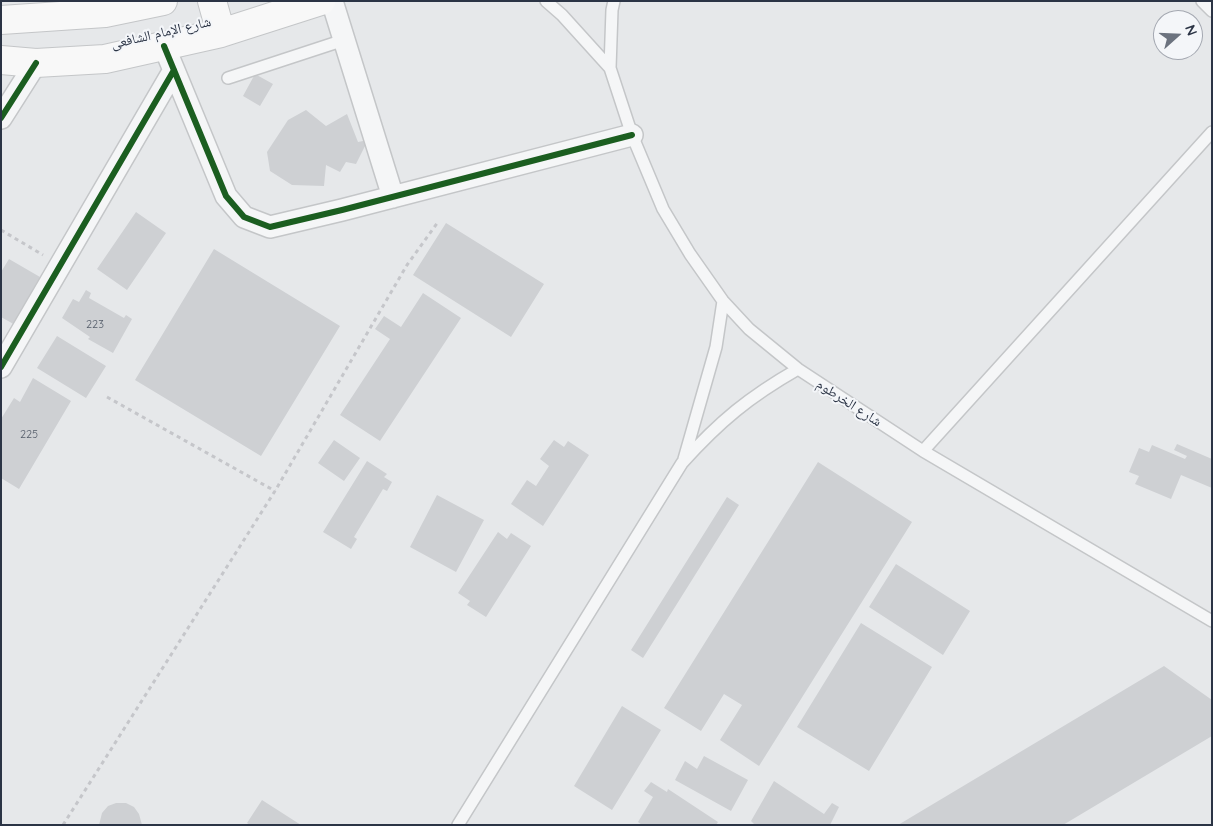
<!DOCTYPE html>
<meta charset="utf-8">
<style>
body{margin:0}
#map{position:relative;width:1213px;height:826px;overflow:hidden;background:#e6e8ea;font-family:Quicksand,sans-serif}
canvas{display:block}
.frame{position:absolute;inset:0;border:2px solid #2b3445;pointer-events:none}
.north{position:absolute;left:1153px;top:10px;width:50px;height:50px;box-sizing:border-box;background:#f4f6f9;border:1px solid #a4a8b1;border-radius:50%;rotate:70deg;font-size:14px;font-weight:700;line-height:20px;text-align:center;color:#2b3445}
.north::after{content:'';display:block;margin:auto;width:18px;height:22px;background:#6c737f;clip-path:polygon(50% 0,100% 100%,50% 72%,0 100%)}
</style>
<div id="map">
<canvas width="1213" height="826"></canvas>
<div class="frame"></div>
<div class="north">N</div>
</div>
<script>
const g = document.querySelector('canvas').getContext('2d');
g.lineJoin = 'round';
function paint(path, color) { g.fillStyle = color; g.fill(path, 'evenodd'); }
function trace(path, color, width, dash) { g.strokeStyle = color; g.lineWidth = width; g.lineCap = dash ? 'butt' : 'round'; g.setLineDash(dash || []); g.stroke(path); }
function label(font, color, halo, rows, align = 'center') {
  g.font = font + ' Quicksand,"Noto Naskh Arabic",sans-serif'; g.lineWidth = 4; g.setLineDash([]); g.textBaseline = 'middle'; g.strokeStyle = halo; g.fillStyle = color; for (const [text, x, y, turn = 0] of rows) {
    g.save(); g.translate(x, y); g.rotate((+turn || 0) * Math.PI / 180); g.textAlign = isNaN(turn) ? turn : align; if (halo) g.strokeText(text, 0, 0); g.fillText(text, 0, 0); g.restore();
  }
}
paint(new Path2D(`
 M 255,74 L 273,84 L 260,106 L 243,96 Z
 M 306,110 L 326,126 L 347,114 L 358,142 L 368,140 L 356,164 L 346,162 L 340,172 L 326,165 L 324,186 L 292,185 L 270,171 L 267,152 L 288,120 Z
 M 136,212 L 166,233 L 127,290 L 97,269 Z
 M 446,223 L 544,284 L 511,337 L 413,275 Z
 M 214,249 L 340,326 L 261,456 L 135,380 Z
 M 9,259 L 40,277 L 32,291 L 34,293 L 17,326 L 1,317 L 1,272 Z
 M 86,290 L 91,293 L 89,298 L 124,318 L 126,315 L 132,319 L 113,353 L 88,339 L 90,337 L 62,318 L 73,299 L 79,302 Z
 M 423,293 L 461,318 L 380,441 L 340,415 L 390,339 L 375,329 L 384,316 L 401,327 Z
 M 57,336 L 106,366 L 86,398 L 37,368 Z
 M 33,378 L 71,401 L 19,489 L 1,478 L 1,419 L 14,398 L 20,402 Z
 M 334,440 L 360,458 L 344,481 L 318,463 Z
 M 554,440 L 564,447 L 568,441 L 589,455 L 543,526 L 511,504 L 527,480 L 536,486 L 549,466 L 540,459 Z
 M 1177,444 L 1212,459 L 1212,488 L 1181,475 L 1171,499 L 1135,484 L 1139,476 L 1129,472 L 1139,448 L 1149,452 L 1152,445 L 1185,459 L 1187,456 L 1174,450 Z
 M 367,461 L 387,474 L 384,477 L 392,482 L 387,491 L 383,489 L 354,537 L 357,539 L 351,549 L 323,532 Z
 M 818,462 L 912,522 L 759,766 L 720,740 L 742,705 L 724,694 L 701,731 L 664,708 Z
 M 437,495 L 484,520 L 456,572 L 410,547 Z
 M 727,497 L 739,505 L 643,658 L 631,650 Z
 M 498,532 L 507,539 L 511,533 L 531,546 L 486,617 L 467,605 L 470,601 L 458,593 Z
 M 896,564 L 970,611 L 943,655 L 869,607 Z
 M 861,623 L 932,667 L 869,771 L 797,727 Z
 M 1164,666 L 1212,700 L 1212,736 L 1063,825 L 898,825 Z
 M 622,706 L 661,730 L 612,810 L 574,786 Z
 M 704,756 L 748,780 L 731,811 L 675,780 L 685,761 L 697,769 Z
 M 774,781 L 824,814 L 832,803 L 839,807 L 830,825 L 755,825 L 751,821 Z
 M 651,782 L 667,792 L 668,789 L 718,822 L 716,825 L 642,825 L 638,822 L 653,797 L 644,791 Z
 M 262,800 L 301,825 L 250,825 L 247,823 Z
 M 116,803 L 126,803 L 134,807 L 139,814 L 142,825 L 99,825 L 102,813 L 108,806 Z`), '#ced0d3');
const lane = new Path2D(`
 M 546,1 L 562,15 L 610,68
 M 614,1 L 612,10 L 610,68 L 632,135 L 663,209 L 690,254 L 723,301 L 749,329 L 798,369 L 923,451 L 1212,621
 M 1202,1 L 1212,11
 M 228,78 L 344,40
 M 923,451 L 1212,132
 M 684,459 L 716,347 L 723,301
 M 458,825 L 682,463 C 720,421 749,397 798,369`);
const street = new Path2D(`
 M 332,1 L 393,197
 M 164,46 L 226,196 L 244,217 L 270,227 L 342,210 L 632,135
 M 1,118 L 36,63
 M 1,367 L 174,70`);
const secondary = new Path2D(`
 M 212,1 L 221,33
 M 1,20 L 105,13 L 163,1
 M 1,60 L 36,63 L 105,59 L 221,33 L 321,1`);
trace(lane, '#c4c6c8', 14);
trace(street, '#c4c6c8', 24);
trace(secondary, '#c4c6c8', 30);
trace(new Path2D(`
 M 1,230 L 43,255
 M 107,397 L 275,491
 M 63,825 L 275,491 L 407,265 L 438,222`), '#c5c6ca', 3, [4, 4]);
trace(lane, '#f5f6f7', 11);
trace(street, '#f5f6f7', 21);
trace(secondary, '#f8f8f8', 28);
trace(new Path2D(`
 M 164,46 L 226,196 L 244,217 L 270,227 L 342,210 L 632,135
 M 1,118 L 36,63
 M 1,367 L 174,70`), '#1b5e20', 6);
label('11px', '#545c69', null, [
 ["223",95,325],
 ["225",29,435]
]);
label('14px', '#2b3445', '#f4f6f9', [
 ["شارع الإمام الشافعى",161,33,-13],
 ["شارع الخرطوم",849,403,33]
]);
</script>
